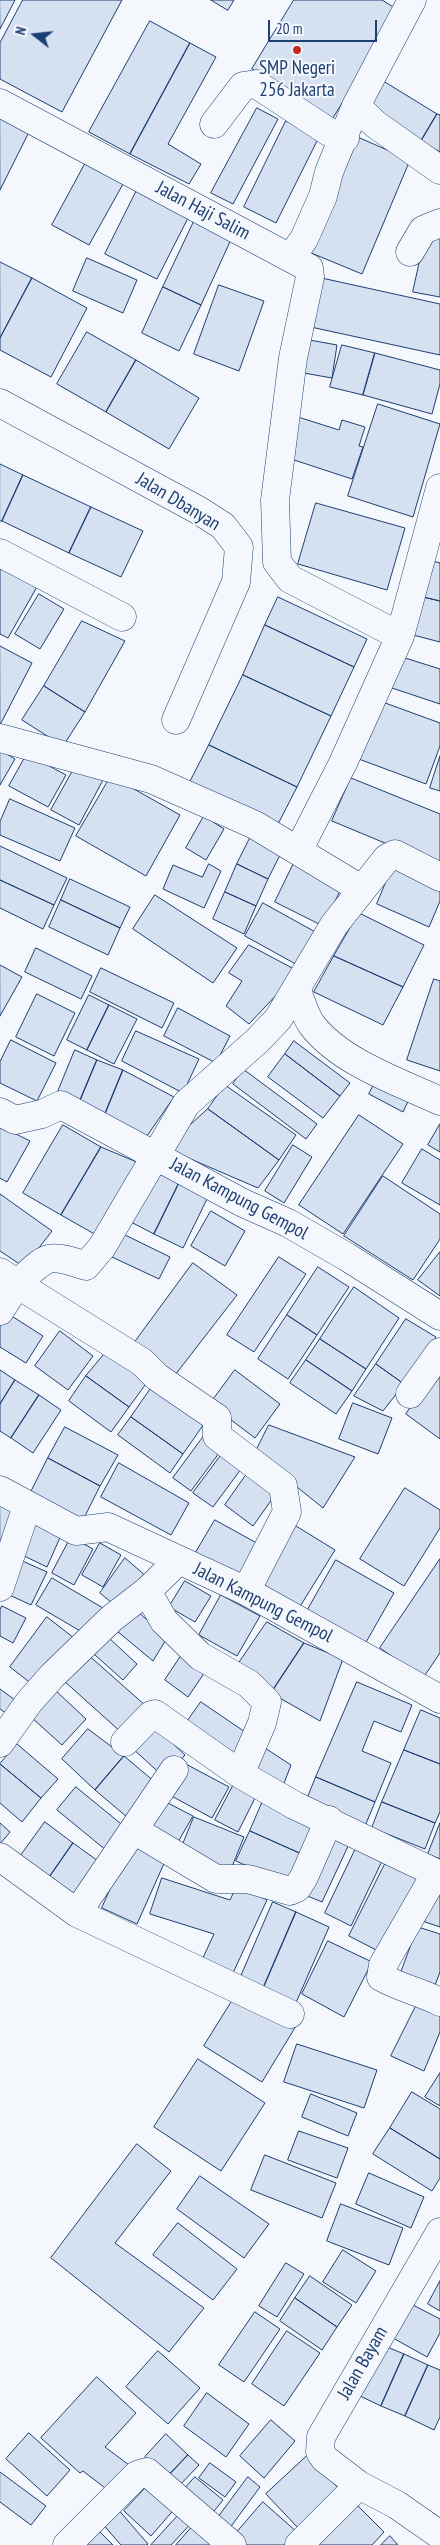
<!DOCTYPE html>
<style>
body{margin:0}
#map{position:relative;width:440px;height:2545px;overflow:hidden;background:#f4f7fb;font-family:"PT Sans Narrow",sans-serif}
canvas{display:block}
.north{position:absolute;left:10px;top:10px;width:50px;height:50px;-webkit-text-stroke:4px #f4f7fb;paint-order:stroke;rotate:286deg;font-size:14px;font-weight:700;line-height:20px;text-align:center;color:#1d3f73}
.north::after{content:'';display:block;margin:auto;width:18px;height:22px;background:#1d3f73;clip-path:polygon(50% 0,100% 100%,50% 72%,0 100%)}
.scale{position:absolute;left:268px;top:20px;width:109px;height:22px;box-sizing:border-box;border:2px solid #1d3f73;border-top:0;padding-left:6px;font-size:15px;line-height:18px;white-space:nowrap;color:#1d3f73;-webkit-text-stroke:4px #f4f7fb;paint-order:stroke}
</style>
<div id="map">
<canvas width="440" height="2545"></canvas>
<div class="north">N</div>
<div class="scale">20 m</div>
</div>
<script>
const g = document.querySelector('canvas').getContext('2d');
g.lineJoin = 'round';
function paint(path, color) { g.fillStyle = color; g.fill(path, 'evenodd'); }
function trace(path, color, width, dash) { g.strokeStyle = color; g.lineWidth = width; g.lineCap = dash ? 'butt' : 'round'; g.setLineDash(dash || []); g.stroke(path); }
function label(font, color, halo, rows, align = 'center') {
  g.font = font + ' "PT Sans Narrow",sans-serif'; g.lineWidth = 4; g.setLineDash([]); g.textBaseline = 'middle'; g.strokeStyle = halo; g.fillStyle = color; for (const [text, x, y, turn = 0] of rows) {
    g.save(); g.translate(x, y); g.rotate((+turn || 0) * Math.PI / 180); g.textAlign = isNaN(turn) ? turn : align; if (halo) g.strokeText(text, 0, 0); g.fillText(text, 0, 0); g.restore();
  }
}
const building = new Path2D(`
 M 0,0 L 15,0 L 0,29 Z
 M 23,0 L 122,0 L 62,112 L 0,79 L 0,43 Z
 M 211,0 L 234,0 L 228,10 Z
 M 294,0 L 382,0 L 398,10 L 333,118 L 252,69 Z
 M 150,21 L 190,43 L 130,154 L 89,132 Z
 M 190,43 L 216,57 L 168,144 L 201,164 L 189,184 L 130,154 Z
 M 380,79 L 437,114 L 421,141 L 363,106 Z
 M 257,108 L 278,119 L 233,204 L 211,193 Z
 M 0,112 L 31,128 L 0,190 Z
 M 437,114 L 440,115 L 440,152 L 421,141 Z
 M 286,121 L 319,137 L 276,223 L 244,207 Z
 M 353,135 L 410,160 L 362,274 L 304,250 Z
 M 85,164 L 123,184 L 89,245 L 52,225 Z
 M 137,190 L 189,216 L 157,279 L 105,254 Z
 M 197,215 L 234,233 L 201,305 L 163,287 Z
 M 427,229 L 440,232 L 440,297 L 413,292 Z
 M 87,258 L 137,280 L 123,313 L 73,291 Z
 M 0,262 L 32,278 L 0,338 Z
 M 317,277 L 440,304 L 440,355 L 306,326 Z
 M 32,278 L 87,308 L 51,377 L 0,350 L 0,338 Z
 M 219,285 L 264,301 L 239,371 L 194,354 Z
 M 163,287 L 201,305 L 179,351 L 142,333 Z
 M 87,332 L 136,360 L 106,412 L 57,384 Z
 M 304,339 L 337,345 L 332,378 L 298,372 Z
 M 342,345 L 375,353 L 363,395 L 330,387 Z
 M 375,353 L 440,370 L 440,384 L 432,414 L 363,395 Z
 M 136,360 L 199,398 L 169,449 L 106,412 Z
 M 378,404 L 440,424 L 413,517 L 348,496 Z
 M 298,417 L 339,430 L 342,420 L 365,427 L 359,446 L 363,447 L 352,479 L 285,457 Z
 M 0,464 L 23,475 L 2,521 L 0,521 Z
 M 23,475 L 91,507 L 69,553 L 2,521 Z
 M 316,503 L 405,528 L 387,590 L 298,564 Z
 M 91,507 L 143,531 L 121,577 L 69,553 Z
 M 433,561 L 440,563 L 440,601 L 423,597 Z
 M 2,565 L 38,585 L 8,638 L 0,634 L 0,569 Z
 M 39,594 L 64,609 L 40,649 L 15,634 Z
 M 278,597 L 367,639 L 354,667 L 265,625 Z
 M 423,597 L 440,601 L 440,642 L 413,635 Z
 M 82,621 L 125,641 L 85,712 L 44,686 Z
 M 265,625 L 354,667 L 331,716 L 243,675 Z
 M 0,646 L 32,663 L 0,725 Z
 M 402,657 L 440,669 L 440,704 L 392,688 Z
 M 243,675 L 331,716 L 297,787 L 209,745 Z
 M 44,686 L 85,712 L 63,746 L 22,720 Z
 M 377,700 L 440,723 L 440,746 L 426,784 L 356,758 Z
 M 209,745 L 297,787 L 277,826 L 189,784 Z
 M 0,750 L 15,759 L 0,785 Z
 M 27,754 L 66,775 L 48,807 L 9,786 Z
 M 440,756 L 440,791 L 430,788 Z
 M 76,765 L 103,780 L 79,825 L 51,810 Z
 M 111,776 L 180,815 L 146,876 L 76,836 Z
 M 351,778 L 440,814 L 440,866 L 332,821 Z
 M 10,799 L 75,828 L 60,861 L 0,835 L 0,822 Z
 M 204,816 L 224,829 L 206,860 L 186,848 Z
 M 251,836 L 282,851 L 268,879 L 237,864 Z
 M 0,846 L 67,878 L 54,905 L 0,880 Z
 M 294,863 L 342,887 L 323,926 L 275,902 Z
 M 209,864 L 221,871 L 204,908 L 163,889 L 173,865 L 202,877 Z
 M 237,864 L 268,879 L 256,906 L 225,892 Z
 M 392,868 L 440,889 L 440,901 L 429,927 L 377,904 Z
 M 70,879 L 130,907 L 120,928 L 61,900 Z
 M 0,880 L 54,905 L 43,929 L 0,908 Z
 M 225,892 L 256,906 L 244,934 L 213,919 Z
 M 155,895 L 237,948 L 213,983 L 133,929 Z
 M 61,900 L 120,928 L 108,955 L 49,927 Z
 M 263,903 L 319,934 L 301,967 L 245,936 Z
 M 359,913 L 424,945 L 403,987 L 334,956 Z
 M 249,945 L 294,969 L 281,990 L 249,1024 L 226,1006 L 242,981 L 229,973 Z
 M 36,948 L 92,976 L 81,999 L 25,972 Z
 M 334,956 L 403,987 L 383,1025 L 314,992 Z
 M 0,965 L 22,977 L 0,1016 Z
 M 101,968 L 174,1003 L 162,1028 L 90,992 Z
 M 434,979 L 440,981 L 440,1071 L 407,1060 Z
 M 37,994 L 75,1013 L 54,1056 L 16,1037 Z
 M 89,995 L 109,1005 L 87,1050 L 67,1040 Z
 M 109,1005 L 137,1019 L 114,1064 L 87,1050 Z
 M 178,1008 L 230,1036 L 216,1063 L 164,1036 Z
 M 136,1031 L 199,1059 L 183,1093 L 122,1061 Z
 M 11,1040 L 56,1063 L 37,1101 L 0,1083 L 0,1062 Z
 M 294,1041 L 350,1083 L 340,1096 L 285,1054 Z
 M 75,1050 L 97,1060 L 79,1103 L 57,1094 Z
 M 285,1054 L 340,1096 L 323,1118 L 268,1077 Z
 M 97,1060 L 123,1070 L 105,1114 L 79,1103 Z
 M 243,1069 L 317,1124 L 306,1139 L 233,1084 Z
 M 123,1070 L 174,1097 L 147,1136 L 105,1114 Z
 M 378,1077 L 411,1095 L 403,1112 L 369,1094 Z
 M 225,1085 L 296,1135 L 279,1160 L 208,1109 Z
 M 208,1109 L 279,1160 L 258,1188 L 165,1148 Z
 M 359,1115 L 403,1144 L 343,1234 L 299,1205 Z
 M 440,1124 L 440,1152 L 428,1145 Z
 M 63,1125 L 101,1147 L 61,1215 L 23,1193 Z
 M 0,1126 L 30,1141 L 7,1182 L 0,1178 Z
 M 293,1145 L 312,1157 L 284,1203 L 265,1191 Z
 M 101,1147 L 139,1163 L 98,1236 L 61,1215 Z
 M 422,1149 L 440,1160 L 440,1205 L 402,1183 Z
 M 153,1171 L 179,1183 L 154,1234 L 129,1221 Z
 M 383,1176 L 440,1214 L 440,1239 L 413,1280 L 344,1236 Z
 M 179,1183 L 208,1197 L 183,1248 L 154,1234 Z
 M 0,1194 L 52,1231 L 24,1267 L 0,1251 Z
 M 211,1211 L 245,1231 L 225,1266 L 191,1246 Z
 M 123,1234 L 170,1257 L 159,1279 L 112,1257 Z
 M 440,1252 L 440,1296 L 418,1280 Z
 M 279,1257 L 306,1274 L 254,1352 L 227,1335 Z
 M 193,1263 L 237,1295 L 172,1379 L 132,1346 Z
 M 318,1267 L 349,1287 L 317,1335 L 287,1315 Z
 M 354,1287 L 399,1318 L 366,1369 L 320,1339 Z
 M 7,1313 L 43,1336 L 26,1363 L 0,1347 L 0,1324 Z
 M 287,1315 L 317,1335 L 288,1379 L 258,1359 Z
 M 406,1319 L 436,1337 L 404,1384 L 376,1364 Z
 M 60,1331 L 93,1356 L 68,1390 L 35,1366 Z
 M 320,1339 L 366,1369 L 352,1391 L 306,1360 Z
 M 107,1351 L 148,1381 L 129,1407 L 86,1376 Z
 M 306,1360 L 352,1391 L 336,1414 L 290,1383 Z
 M 376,1364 L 404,1384 L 383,1411 L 354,1396 Z
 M 440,1366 L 440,1439 L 406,1414 Z
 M 0,1370 L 15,1380 L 0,1404 Z
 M 235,1370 L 280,1404 L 255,1438 L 210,1404 Z
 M 86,1376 L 129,1407 L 111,1432 L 69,1401 Z
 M 15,1380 L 39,1395 L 11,1438 L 0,1431 L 0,1404 Z
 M 154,1384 L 206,1421 L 183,1454 L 131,1417 Z
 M 39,1395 L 61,1410 L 33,1453 L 11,1438 Z
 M 353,1403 L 392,1418 L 378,1454 L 339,1439 Z
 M 131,1417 L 183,1454 L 170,1473 L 118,1435 Z
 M 269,1425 L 355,1457 L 323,1508 L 255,1453 Z
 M 65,1427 L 118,1455 L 100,1486 L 48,1458 Z
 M 204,1436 L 222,1449 L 191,1491 L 173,1478 Z
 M 225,1450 L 244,1465 L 213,1507 L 193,1493 Z
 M 48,1458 L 100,1486 L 83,1520 L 31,1492 Z
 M 119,1463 L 189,1503 L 171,1535 L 101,1497 Z
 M 251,1468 L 280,1488 L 253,1526 L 225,1505 Z
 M 405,1488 L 440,1510 L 440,1528 L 404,1586 L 360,1559 Z
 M 0,1498 L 22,1507 L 0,1556 Z
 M 34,1520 L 62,1533 L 47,1567 L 18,1553 Z
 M 215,1520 L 262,1546 L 243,1580 L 195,1554 Z
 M 296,1526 L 335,1550 L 299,1608 L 261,1583 Z
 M 71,1537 L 93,1549 L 74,1585 L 52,1573 Z
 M 100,1543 L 121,1555 L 103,1587 L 82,1575 Z
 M 125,1558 L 147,1577 L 117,1607 L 100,1593 Z
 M 18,1559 L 47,1572 L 31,1605 L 3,1592 Z
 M 440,1559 L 440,1653 L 423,1678 L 380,1648 Z
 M 336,1560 L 394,1593 L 365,1644 L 307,1611 Z
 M 52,1578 L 103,1608 L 87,1635 L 36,1605 Z
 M 185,1581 L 211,1596 L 195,1622 L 169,1607 Z
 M 221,1595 L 260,1616 L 237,1656 L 199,1635 Z
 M 2,1606 L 26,1618 L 13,1643 L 0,1636 L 0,1610 Z
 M 136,1610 L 167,1638 L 153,1661 L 117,1631 Z
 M 47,1617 L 74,1638 L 37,1688 L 10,1667 Z
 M 267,1622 L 304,1643 L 271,1693 L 234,1670 Z
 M 109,1638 L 137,1664 L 123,1680 L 95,1655 Z
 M 304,1643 L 343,1659 L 320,1721 L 271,1693 Z
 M 86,1653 L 146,1706 L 122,1733 L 63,1680 Z
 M 181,1656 L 205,1672 L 188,1697 L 165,1680 Z
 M 357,1682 L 412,1705 L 401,1732 L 374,1721 L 362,1751 L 391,1763 L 375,1802 L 316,1777 Z
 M 0,1689 L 19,1703 L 10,1716 L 0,1709 Z
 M 55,1690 L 86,1719 L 62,1745 L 31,1717 Z
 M 201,1702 L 251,1736 L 235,1761 L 184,1726 Z
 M 421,1710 L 440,1718 L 440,1764 L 404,1750 Z
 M 153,1725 L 185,1755 L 165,1778 L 132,1748 Z
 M 88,1729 L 124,1756 L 95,1790 L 62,1759 Z
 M 17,1744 L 58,1779 L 41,1798 L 0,1764 Z
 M 265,1748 L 291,1765 L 281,1791 L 256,1772 Z
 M 404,1750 L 440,1764 L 440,1812 L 435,1823 L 382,1802 Z
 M 124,1756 L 156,1783 L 127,1817 L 95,1790 Z
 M 182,1762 L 229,1787 L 212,1818 L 166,1793 Z
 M 0,1764 L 41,1798 L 22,1822 L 0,1803 Z
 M 316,1777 L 375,1802 L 365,1826 L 306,1802 Z
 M 234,1784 L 256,1796 L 238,1832 L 215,1820 Z
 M 76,1787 L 126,1828 L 107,1851 L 57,1810 Z
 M 265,1796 L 320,1820 L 304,1855 L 250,1831 Z
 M 162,1800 L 193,1816 L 175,1847 L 145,1831 Z
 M 382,1802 L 435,1823 L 425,1849 L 372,1828 Z
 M 194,1817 L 244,1837 L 229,1874 L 179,1854 Z
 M 45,1822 L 73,1843 L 48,1879 L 19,1858 Z
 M 0,1823 L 10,1832 L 0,1844 Z
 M 440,1823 L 440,1859 L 428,1854 Z
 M 250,1831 L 304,1855 L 291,1886 L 236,1861 Z
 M 332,1832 L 350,1842 L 322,1902 L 305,1895 Z
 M 73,1843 L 101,1863 L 75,1899 L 48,1879 Z
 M 131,1843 L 166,1859 L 137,1924 L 102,1908 Z
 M 357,1846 L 383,1859 L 351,1926 L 325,1913 Z
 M 390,1854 L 424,1871 L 382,1953 L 349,1936 Z
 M 162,1878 L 230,1900 L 237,1885 L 267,1900 L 232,1975 L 201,1962 L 214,1934 L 150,1914 Z
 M 437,1884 L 440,1885 L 440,1927 L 425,1922 Z
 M 273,1902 L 296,1912 L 262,1991 L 239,1981 Z
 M 296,1912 L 329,1927 L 295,2005 L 262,1991 Z
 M 418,1927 L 440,1934 L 440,1972 L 434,1988 L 400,1975 Z
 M 328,1941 L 372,1962 L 344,2017 L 302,1994 Z
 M 239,1990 L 296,2026 L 262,2082 L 204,2046 Z
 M 418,2002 L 440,2012 L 440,2032 L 424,2071 L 391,2056 Z
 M 297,2044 L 377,2070 L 364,2108 L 284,2082 Z
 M 198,2059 L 265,2103 L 221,2171 L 154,2127 Z
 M 440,2073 L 440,2106 L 425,2097 Z
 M 412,2092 L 440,2109 L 440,2159 L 390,2128 Z
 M 311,2094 L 357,2113 L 348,2136 L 302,2117 Z
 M 390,2128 L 440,2159 L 440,2178 L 432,2191 L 373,2154 Z
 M 299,2131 L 348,2148 L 337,2178 L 288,2160 Z
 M 137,2144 L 171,2171 L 115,2243 L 204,2308 L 169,2352 L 51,2258 Z
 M 265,2155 L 336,2183 L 322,2218 L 251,2190 Z
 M 369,2173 L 424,2197 L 411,2228 L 356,2204 Z
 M 200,2176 L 269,2224 L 244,2258 L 177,2209 Z
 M 341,2204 L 403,2228 L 389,2265 L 327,2241 Z
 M 178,2223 L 237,2269 L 213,2300 L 153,2255 Z
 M 343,2250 L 376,2271 L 356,2303 L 323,2282 Z
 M 286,2263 L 304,2274 L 277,2317 L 259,2306 Z
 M 310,2276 L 352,2305 L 337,2327 L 295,2298 Z
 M 440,2281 L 440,2311 L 428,2304 Z
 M 295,2298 L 337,2327 L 322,2350 L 280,2321 Z
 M 411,2304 L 440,2319 L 440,2333 L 427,2357 L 393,2338 Z
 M 255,2312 L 280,2329 L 244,2382 L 219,2365 Z
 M 287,2331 L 320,2353 L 284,2406 L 252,2384 Z
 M 380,2344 L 404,2354 L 381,2406 L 358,2395 Z
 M 158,2351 L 200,2388 L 168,2424 L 126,2387 Z
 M 404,2354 L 428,2365 L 405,2416 L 381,2406 Z
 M 428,2365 L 440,2370 L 440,2417 L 434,2430 L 405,2416 Z
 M 97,2377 L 136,2413 L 105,2447 L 129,2465 L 109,2491 L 83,2471 L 80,2473 L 41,2438 Z
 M 207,2393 L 249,2424 L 226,2457 L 184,2426 Z
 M 271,2420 L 295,2441 L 264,2478 L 240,2456 Z
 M 29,2433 L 70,2470 L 47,2496 L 6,2459 Z
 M 166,2434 L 188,2455 L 167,2477 L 145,2457 Z
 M 188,2455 L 199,2465 L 178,2487 L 167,2477 Z
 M 308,2455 L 342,2492 L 301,2531 L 266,2494 Z
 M 210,2463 L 236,2482 L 225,2497 L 199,2478 Z
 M 0,2472 L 46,2506 L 31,2525 L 0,2502 Z
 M 195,2477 L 223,2500 L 210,2516 L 181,2493 Z
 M 248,2477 L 260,2487 L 229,2529 L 217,2519 Z
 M 151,2482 L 177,2506 L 151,2536 L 124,2511 Z
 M 352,2500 L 384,2532 L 372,2545 L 308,2545 Z
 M 263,2502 L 298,2533 L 287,2545 L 240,2545 L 232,2538 Z
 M 116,2507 L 148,2544 L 147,2545 L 121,2545 L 100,2521 Z
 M 185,2508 L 196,2518 L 171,2545 L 151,2545 Z
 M 199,2519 L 227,2545 L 176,2545 Z
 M 94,2526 L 113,2545 L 75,2545 Z
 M 390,2536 L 398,2545 L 381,2545 Z`);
paint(building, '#d5e0f0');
trace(building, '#1d3f73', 1);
const minor = new Path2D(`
 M 0,103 L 309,268 L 310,277 L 293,358 L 275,500 L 277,562 L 290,579 L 400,636
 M 356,106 L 375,124 L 440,170
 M 214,124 L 243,86 L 256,84 L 329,132 L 345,138
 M 410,252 L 423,230 L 440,223
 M 291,257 L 304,239 L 323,196 L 329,172 L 356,106 L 412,0
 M 0,403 L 198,510 L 223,526 L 239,547 L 236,582 L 176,720
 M 0,553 L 122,617
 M 0,738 L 151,779 L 255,825 L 298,851 L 343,763 L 400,636 L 440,488
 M 298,851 L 361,889
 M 297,990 C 301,1001 305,1016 312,1025 C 340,1062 399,1082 440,1101
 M 0,1112 L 15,1120 L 42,1114 L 61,1105 L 243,1203 L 288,1223 L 347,1257 L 440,1316
 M 0,1272 L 17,1284 L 0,1311
 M 410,1394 L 440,1352
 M 0,1490 L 76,1531 L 108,1527 L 246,1591 L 440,1699
 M 0,1587 L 27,1506
 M 147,1591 L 164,1621 L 200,1656 L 249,1684 L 267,1702 L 262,1723 L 240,1774
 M 246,1591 L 287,1512 L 283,1486 L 217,1436 L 217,1418 L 157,1377 L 142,1362 L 17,1284 C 48,1256 45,1252 86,1266 L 102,1247 L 186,1104 L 257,1041 L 278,1019 L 334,925 L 387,858 L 395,854 L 440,877
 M 125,1742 L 151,1715 L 155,1714 L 240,1774 L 294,1805 L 440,1875
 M 0,1743 L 29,1702 L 52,1676 L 112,1618 L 147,1591 L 179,1560
 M 134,1830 L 216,1879 L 248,1879 L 290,1891 L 297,1888 L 304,1877 L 329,1820
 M 0,1857 L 77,1913 L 290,2014
 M 436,1873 L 383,1965 L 381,1977 C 400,1988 421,1992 440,2002
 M 77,1913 L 174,1770
 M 440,2232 L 321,2437 L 320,2452 L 325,2459 L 359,2485 L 397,2505 L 440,2535
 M 67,2545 L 137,2475 L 147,2472 L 232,2545
 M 299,2545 L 359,2485`);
trace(minor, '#1d3f73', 29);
trace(minor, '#f4f7fb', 28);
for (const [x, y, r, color] of [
 [297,50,5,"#c62828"]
]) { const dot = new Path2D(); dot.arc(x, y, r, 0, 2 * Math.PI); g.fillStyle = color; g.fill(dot); trace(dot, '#f4f7fb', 2); }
label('19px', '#1d3f73', '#f4f7fb', [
 ["SMP Negeri",297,69],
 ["256 Jakarta",297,91]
]);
label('19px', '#1d3f73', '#f4f7fb', [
 ["Jalan Haji Salim",203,211,28],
 ["Jalan Dbanyan",178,502,31],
 ["Jalan Kampung Gempol",239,1199,28],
 ["Jalan Kampung Gempol",263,1603,27],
 ["Jalan Bayam",363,2363,-60]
]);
</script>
